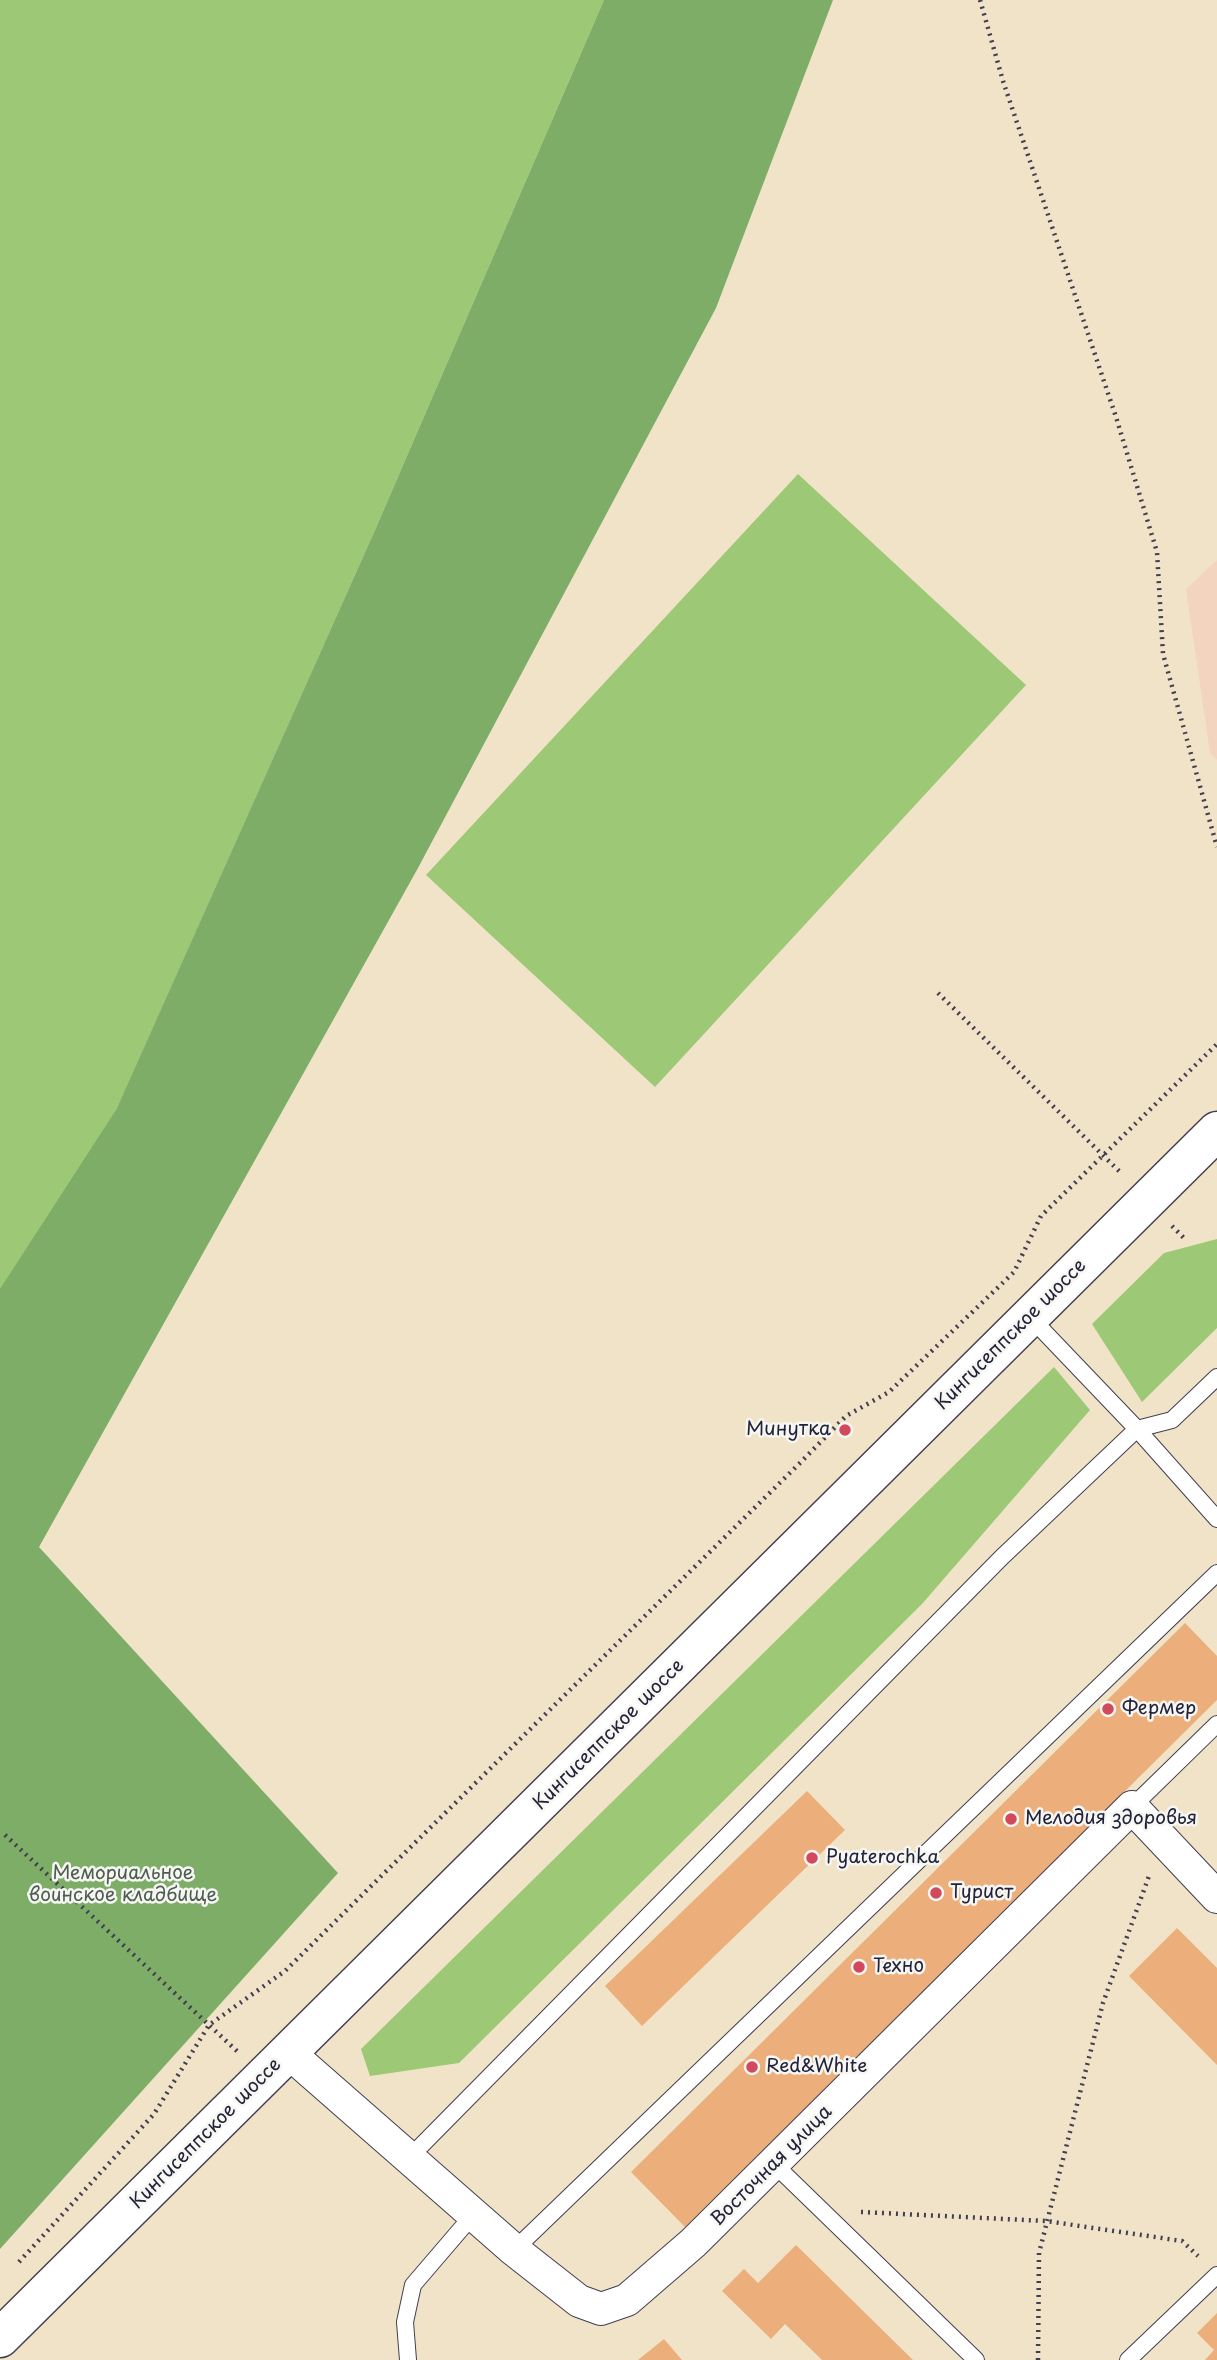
<!DOCTYPE html>
<meta charset="utf-8">
<style>
body{margin:0}
canvas{display:block;background:#f1e3c8}
</style>
<canvas width="1217" height="2360"></canvas>
<script>
const g = document.querySelector('canvas').getContext('2d');
g.lineJoin = 'round';
function paint(path, color) { g.fillStyle = color; g.fill(path, 'evenodd'); }
function trace(path, color, width, dash) { g.strokeStyle = color; g.lineWidth = width; g.lineCap = dash ? 'butt' : 'round'; g.setLineDash(dash || []); g.stroke(path); }
function label(font, color, halo, rows, align = 'center') {
  g.font = font + ' "Playpen Sans",sans-serif'; g.lineWidth = 5; g.setLineDash([]); g.textBaseline = 'middle'; g.strokeStyle = halo; g.fillStyle = color; for (const [text, x, y, turn = 0] of rows) {
    g.save(); g.translate(x, y); g.rotate((+turn || 0) * Math.PI / 180); g.textAlign = isNaN(turn) ? turn : align; if (halo) g.strokeText(text, 0, 0); g.fillText(text, 0, 0); g.restore();
  }
}
paint(new Path2D(`
 M 1217,560 L 1217,760 L 1210,753 L 1186,589 Z`), '#f3d4be');
paint(new Path2D(`
 M 0,0 L 604,0 L 375,530 L 97,1153 L 0,1299 Z
 M 798,474 L 1026,685 L 655,1087 L 426,875 Z
 M 1217,1239 L 1217,1328 L 1142,1402 L 1092,1324 L 1164,1253 Z
 M 1054,1367 L 1090,1410 L 922,1604 L 459,2063 L 370,2076 L 361,2049 Z`), '#9dc977');
paint(new Path2D(`
 M 604,0 L 833,0 L 716,308 L 418,868 L 39,1547 L 338,1873 L 0,2249 L 0,1289 L 116,1110 L 375,530 Z`), '#7ead68');
paint(new Path2D(`
 M 1185,1623 L 1217,1656 L 1217,1700 L 685,2227 L 631,2172 Z
 M 807,1791 L 845,1830 L 642,2026 L 605,1986 Z
 M 1177,1928 L 1217,1968 L 1217,2065 L 1129,1976 Z
 M 796,2245 L 913,2360 L 822,2360 L 785,2324 L 771,2339 L 722,2291 L 744,2269 L 758,2283 Z
 M 1217,2313 L 1217,2360 L 1205,2360 L 1214,2350 L 1197,2333 Z
 M 664,2339 L 682,2360 L 638,2360 Z`), '#ecaf7c');
const service = new Path2D(`
 M 1030,1317 L 1137,1429 L 1217,1519
 M 1132,1807 L 1217,1724
 M 408,2159 L 1002,1557 L 1137,1429 L 1172,1420 L 1217,1377
 M 774,2164 L 976,2360
 M 514,2250 L 1217,1573
 M 408,2360 L 405,2322 L 413,2285 L 473,2215
 M 1128,2360 L 1217,2275`);
const minor = new Path2D(`
 M 288,2052 L 514,2250 L 579,2301 L 601,2309 L 627,2300 L 693,2243 L 1132,1807 L 1217,1897`);
const trunk = new Path2D(`
 M 0,2338 L 1217,1131`);
trace(service, '#413f50', 18);
trace(minor, '#413f50', 34);
trace(trunk, '#413f50', 41);
trace(new Path2D(`
 M 980,0 L 1003,81 L 1116,417 L 1157,552 L 1163,654 L 1217,847
 M 938,993 L 1122,1174
 M 1172,1226 L 1184,1238
 M 5,1835 L 238,2052
 M 861,2212 L 1046,2221 L 1182,2241 L 1198,2256
 M 19,2262 L 154,2114 L 209,2025 L 285,1971 L 801,1462 L 846,1416 L 889,1392 L 1014,1272 L 1041,1216 L 1217,1044
 M 1038,2360 L 1039,2253 L 1103,2003 L 1149,1876`), '#413f50', 4.5, [2, 5]);
trace(service, '#fff', 16);
trace(minor, '#fff', 32);
trace(trunk, '#fff', 38);
for (const [x, y, r, color] of [
 [845,1430,7,"#d1495b"],
 [1108,1709,7,"#d1495b"],
 [1011,1819,7,"#d1495b"],
 [812,1858,7,"#d1495b"],
 [936,1893,7,"#d1495b"],
 [859,1967,7,"#d1495b"],
 [752,2067,7,"#d1495b"]
]) { const dot = new Path2D(); dot.arc(x, y, r, 0, 2 * Math.PI); g.fillStyle = color; g.fill(dot); trace(dot, '#f6f6f2', 2.5); }
label('19px', '#22223b', '#f6f6f2', [
 ["Кингисеппское шоссе",1011,1335,-45],
 ["Кингисеппское шоссе",609,1735,-45],
 ["Кингисеппское шоссе",206,2134,-45],
 ["Восточная улица",772,2166,-45]
]);
label('19px', '#22223b', '#f6f6f2', [
 ["Минутка",831,1430,"right"],
 ["Фермер",1122,1709],
 ["Мелодия здоровья",1025,1819],
 ["Pyaterochka",826,1858],
 ["Турист",950,1893],
 ["Техно",873,1967],
 ["Red&White",766,2067]
], 'left');
label('19px', '#4d5c50', '#f6f6f2', [
 ["Мемориальное",123,1874],
 ["воинское кладбище",123,1896]
]);
</script>
